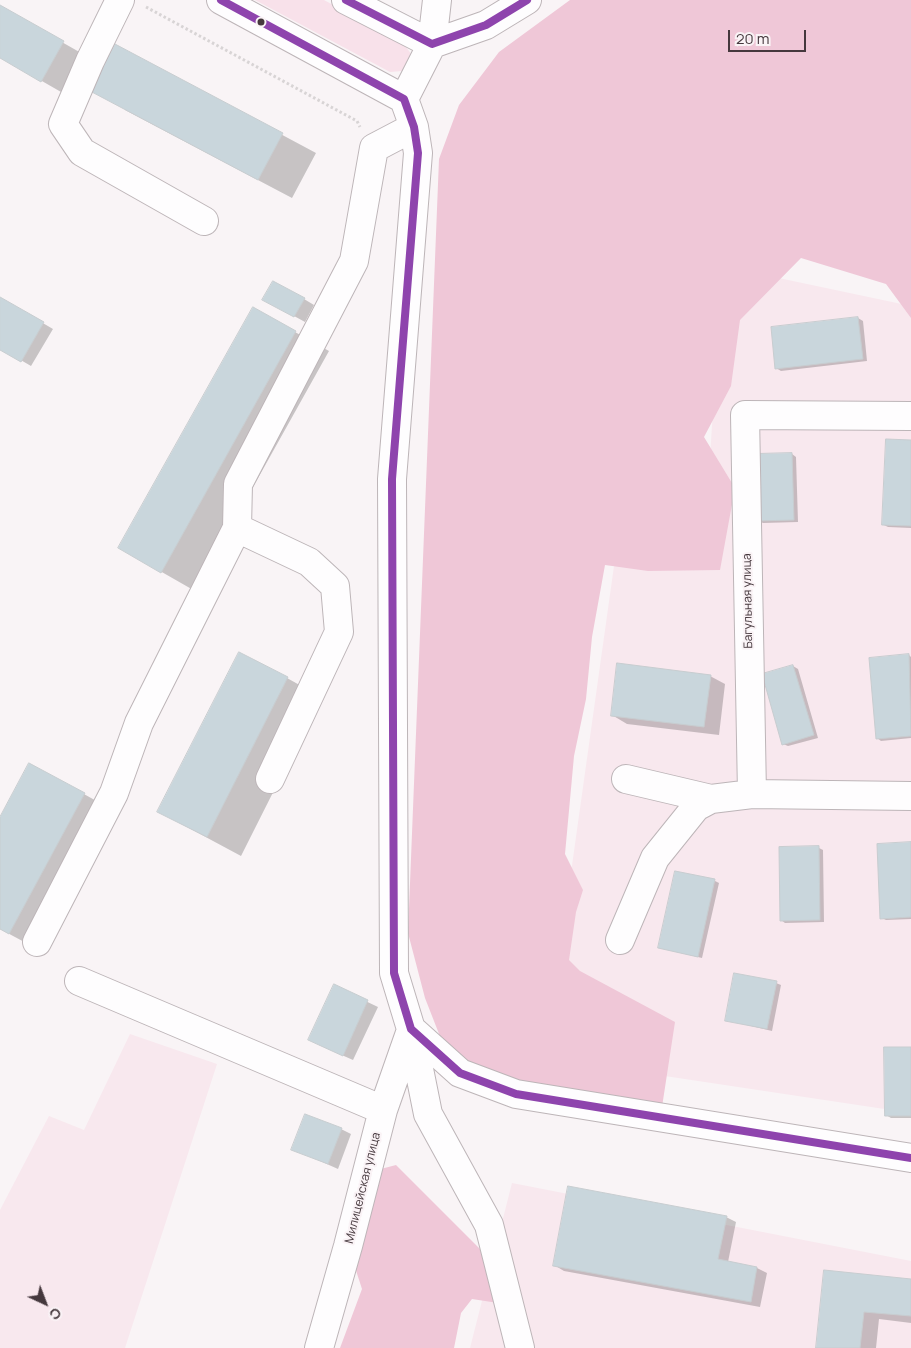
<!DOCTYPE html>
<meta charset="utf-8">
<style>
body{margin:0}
#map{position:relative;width:911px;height:1348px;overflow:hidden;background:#f9f4f6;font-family:Manrope,sans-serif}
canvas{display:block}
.north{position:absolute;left:20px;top:1278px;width:50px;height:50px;-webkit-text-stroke:4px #faf3f6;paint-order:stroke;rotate:137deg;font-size:14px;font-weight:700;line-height:20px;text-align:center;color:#45383d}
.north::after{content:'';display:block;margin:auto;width:18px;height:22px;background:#45383d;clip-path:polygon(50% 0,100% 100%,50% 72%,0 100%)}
.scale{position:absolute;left:728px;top:30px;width:78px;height:22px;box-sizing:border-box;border:2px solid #45383d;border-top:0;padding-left:6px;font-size:15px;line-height:18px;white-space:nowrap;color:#45383d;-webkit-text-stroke:4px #faf3f6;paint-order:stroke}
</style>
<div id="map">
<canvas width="911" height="1348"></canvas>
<div class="north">С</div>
<div class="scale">20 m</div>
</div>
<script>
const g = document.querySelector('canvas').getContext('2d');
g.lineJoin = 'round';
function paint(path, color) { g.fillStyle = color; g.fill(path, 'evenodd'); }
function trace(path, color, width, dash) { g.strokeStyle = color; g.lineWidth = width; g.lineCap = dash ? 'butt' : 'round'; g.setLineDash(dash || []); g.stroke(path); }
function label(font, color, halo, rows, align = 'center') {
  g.font = font + ' Manrope,sans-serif'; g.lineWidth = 4; g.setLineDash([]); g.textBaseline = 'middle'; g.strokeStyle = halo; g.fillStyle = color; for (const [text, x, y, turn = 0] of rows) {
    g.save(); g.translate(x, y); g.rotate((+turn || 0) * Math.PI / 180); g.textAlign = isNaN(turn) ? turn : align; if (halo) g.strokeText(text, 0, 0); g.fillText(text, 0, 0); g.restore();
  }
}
paint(new Path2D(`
 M 722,266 L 911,306 L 911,1113 L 545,1058 L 614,566 L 703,569 Z
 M 130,1034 L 217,1064 L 125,1348 L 0,1348 L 0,1210 L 49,1116 L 84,1130 Z
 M 512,1183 L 911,1261 L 911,1348 L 470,1348 Z`), '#f8e8ee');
paint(new Path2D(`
 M 255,0 L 324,0 L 403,43 L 412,55 L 411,65 L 402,71 L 390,72 Z`), '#f8e1ea');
paint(new Path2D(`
 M 570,0 L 911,0 L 911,318 L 886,284 L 801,258 L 740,320 L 731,386 L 704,437 L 735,488 L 720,570 L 648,571 L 605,565 L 592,637 L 586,699 L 574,756 L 565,854 L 583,890 L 576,912 L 569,960 L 580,971 L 675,1022 L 662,1107 L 530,1086 L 471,1068 L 441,1039 L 425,998 L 408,933 L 439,159 L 459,105 L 499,52 Z
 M 396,1165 L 484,1253 L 498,1303 L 472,1299 L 461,1313 L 454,1348 L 340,1348 L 362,1289 L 348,1246 L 377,1170 Z`), '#efc7d7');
paint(new Path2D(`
 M 0,7 L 97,62 L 75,100 L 0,57 Z
 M 116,46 L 316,153 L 292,198 L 125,110 Z
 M 0,298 L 53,329 L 31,366 L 0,348 Z
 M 304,299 L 314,305 L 305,322 L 274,305 Z
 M 858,318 L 863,321 L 867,361 L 781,371 L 776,368 Z
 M 295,332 L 329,351 L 195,591 L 153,567 Z
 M 911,441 L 911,528 L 888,527 L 884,525 Z
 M 792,454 L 796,457 L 798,522 L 763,523 L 758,520 Z
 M 909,655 L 911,657 L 911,738 L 881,741 L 877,738 Z
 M 793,666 L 798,669 L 818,738 L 788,746 L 783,744 Z
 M 710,676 L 725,684 L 719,735 L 627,724 L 612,715 Z
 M 287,678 L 321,697 L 241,856 L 159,812 Z
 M 30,764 L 118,813 L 43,952 L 0,929 L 0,819 Z
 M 911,844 L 911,919 L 886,920 L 882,918 Z
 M 819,848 L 823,850 L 824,922 L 785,923 L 781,920 Z
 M 715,881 L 719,883 L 702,958 L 660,948 Z
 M 776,983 L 781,985 L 772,1031 L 726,1020 Z
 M 334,986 L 378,1007 L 353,1060 L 319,1045 Z
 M 911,1048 L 911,1118 L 891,1118 L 886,1115 Z
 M 341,1129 L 351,1134 L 338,1169 L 293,1149 Z
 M 726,1217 L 736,1222 L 728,1262 L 757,1268 L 767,1273 L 760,1307 L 564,1271 L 554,1265 Z
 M 825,1272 L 911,1280 L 911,1323 L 879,1319 L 876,1348 L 817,1348 Z`), '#0003');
const building = new Path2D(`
 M 0,5 L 64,41 L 41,82 L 0,58 Z
 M 115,44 L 283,133 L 258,180 L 90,91 Z
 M 273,281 L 305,298 L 294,317 L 262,300 Z
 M 0,297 L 44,322 L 21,362 L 0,350 Z
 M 253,307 L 296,331 L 161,573 L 118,548 Z
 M 858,317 L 863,359 L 775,369 L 771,327 Z
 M 886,439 L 911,440 L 911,526 L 882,525 Z
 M 792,453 L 794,520 L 757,521 L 755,454 Z
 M 239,652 L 288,677 L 207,837 L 157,812 Z
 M 909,654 L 911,736 L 876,739 L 869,658 Z
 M 617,663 L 711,675 L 704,727 L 611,716 Z
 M 793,665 L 814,735 L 782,745 L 762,674 Z
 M 29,763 L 85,793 L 9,934 L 0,929 L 0,817 Z
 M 911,842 L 911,917 L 880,919 L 877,844 Z
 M 819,846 L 820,920 L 780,921 L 779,847 Z
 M 675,871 L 715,879 L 698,957 L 658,948 Z
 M 734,973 L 777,981 L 767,1029 L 725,1021 Z
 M 334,984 L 368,1000 L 343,1056 L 308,1040 Z
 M 884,1047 L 911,1047 L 911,1116 L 885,1116 Z
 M 305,1114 L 342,1128 L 328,1164 L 291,1150 Z
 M 568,1186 L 727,1216 L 718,1259 L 757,1267 L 751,1302 L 553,1266 Z
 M 824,1270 L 911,1279 L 911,1316 L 864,1312 L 860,1348 L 816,1348 Z`);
paint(building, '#c9d6dc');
trace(building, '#c8cdd0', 1);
const minor = new Path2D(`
 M 120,0 L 90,61 L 63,124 L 82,152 L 204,221
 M 221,0 L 404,99
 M 346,0 L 432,44
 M 437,0 L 432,44 L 404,99 L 414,127 L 418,153 L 392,479 L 394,973 L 411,1029 L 428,1114 L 489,1225 L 520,1348
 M 432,44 L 486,25 L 527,0
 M 911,416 L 745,415 L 752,794 L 911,796
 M 237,528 L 309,562 L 335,586 L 339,632 L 270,779
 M 626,779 L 711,799
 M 620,940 L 655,858 L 696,807 L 711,799 L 752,794
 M 37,942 L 114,793 L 139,723 L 237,528 L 238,484 L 354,261 L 374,148 L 414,127
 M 79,981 L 383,1110
 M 411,1029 L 460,1073 L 516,1094 L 911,1158
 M 319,1348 L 348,1246 L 383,1110 L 411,1030`);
trace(minor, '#bdb5b8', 30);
trace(new Path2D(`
 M 146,7 L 357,121 L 360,127`), '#d8d4d5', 3, [2.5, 2.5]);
trace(minor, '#fefdfe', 28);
trace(new Path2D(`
 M 221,0 L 404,99 L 414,127 L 418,153 L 392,479 L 394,973 L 411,1029 L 460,1073 L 516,1094 L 911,1158
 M 346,0 L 432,44 L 486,25 L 527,0`), '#8e44ad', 8);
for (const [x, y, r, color] of [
 [261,22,4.5,"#45383d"]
]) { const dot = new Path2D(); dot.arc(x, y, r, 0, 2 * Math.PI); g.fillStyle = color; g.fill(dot); trace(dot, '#faf3f6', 2); }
label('12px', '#45383d', '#faf3f6', [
 ["Багульная улица",748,601,-91],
 ["Милицейская улица",363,1188,-76]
]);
</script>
